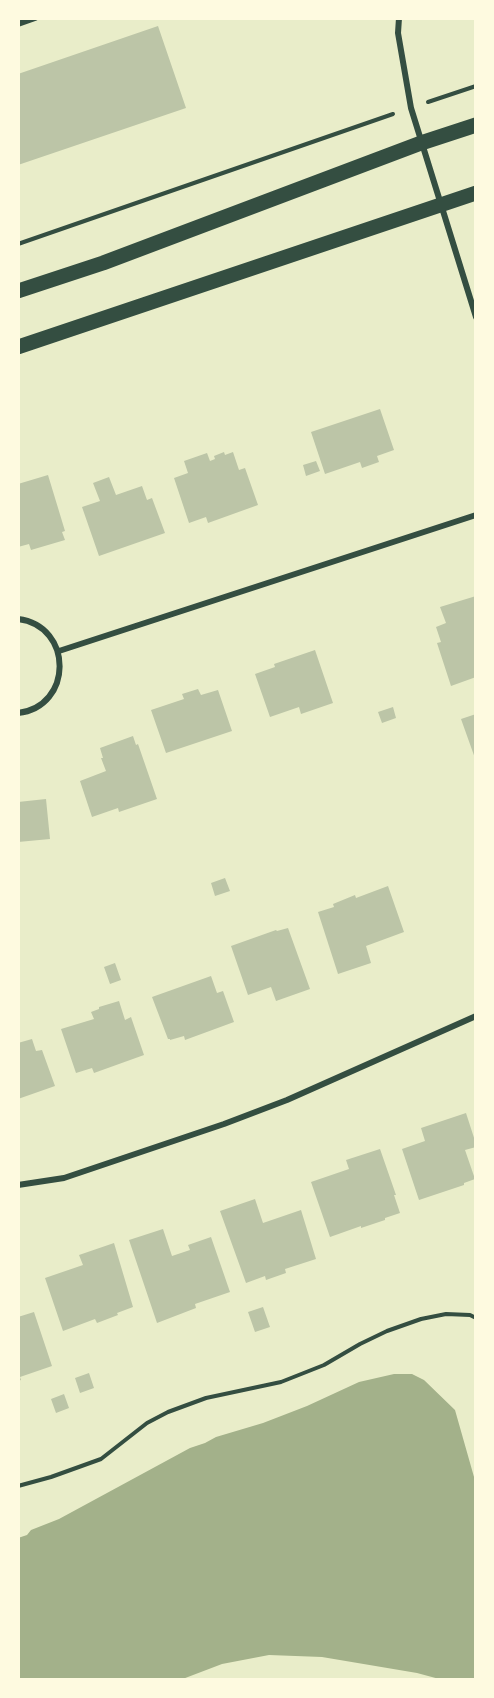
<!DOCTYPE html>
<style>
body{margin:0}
#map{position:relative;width:494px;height:1698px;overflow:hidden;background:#e9edc9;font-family:"PT Sans Narrow",sans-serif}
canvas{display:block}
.frame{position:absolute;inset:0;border:20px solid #fefae0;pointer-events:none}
</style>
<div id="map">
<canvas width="494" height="1698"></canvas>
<div class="frame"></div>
</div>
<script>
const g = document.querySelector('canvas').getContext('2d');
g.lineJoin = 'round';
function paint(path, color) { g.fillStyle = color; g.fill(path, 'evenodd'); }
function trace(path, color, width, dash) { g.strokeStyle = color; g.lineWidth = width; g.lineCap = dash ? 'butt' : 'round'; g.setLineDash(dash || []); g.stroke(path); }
paint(new Path2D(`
 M 394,1374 L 412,1374 L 424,1380 L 455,1410 L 476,1484 L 476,1680 L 443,1680 L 417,1673 L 322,1657 L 269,1655 L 222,1664 L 180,1680 L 18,1680 L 18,1538 L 27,1535 L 31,1530 L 59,1519 L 190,1448 L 205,1443 L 216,1437 L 263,1423 L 307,1406 L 359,1382 Z`), '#a3b18a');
paint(new Path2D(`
 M 158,26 L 186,108 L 18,165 L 18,74 Z
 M 380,409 L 394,450 L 377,456 L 379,462 L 362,468 L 360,462 L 325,474 L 311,432 Z
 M 224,452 L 225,455 L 233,452 L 239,470 L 245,468 L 258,505 L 208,523 L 206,517 L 189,523 L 174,478 L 188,473 L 184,461 L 207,453 L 210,461 L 215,459 L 214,456 Z
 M 316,461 L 320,471 L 306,476 L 303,465 Z
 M 48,475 L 65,531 L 62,532 L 65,540 L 31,550 L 29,544 L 18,547 L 18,484 Z
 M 109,477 L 116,495 L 142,486 L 147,500 L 152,498 L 165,533 L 99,556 L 82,507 L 100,501 L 93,483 Z
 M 476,596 L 476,677 L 451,686 L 437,643 L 441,642 L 436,627 L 446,623 L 440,607 Z
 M 315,650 L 333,703 L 301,714 L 299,707 L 270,717 L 255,674 L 275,667 L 274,664 Z
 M 198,689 L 201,695 L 218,690 L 232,731 L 166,753 L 151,710 L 184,699 L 182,694 Z
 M 393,707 L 396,718 L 382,723 L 378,712 Z
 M 476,714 L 476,761 L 461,719 Z
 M 133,736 L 136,745 L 138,744 L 157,799 L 119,812 L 118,808 L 92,817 L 80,781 L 106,771 L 101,758 L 103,758 L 100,748 Z
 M 46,799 L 50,839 L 18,842 L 18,802 Z
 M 225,878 L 230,891 L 215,896 L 211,883 Z
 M 388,886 L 404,932 L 366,946 L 371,963 L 338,974 L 318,912 L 334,907 L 333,904 L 355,895 L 356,898 Z
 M 288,928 L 310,989 L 276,1001 L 271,987 L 248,995 L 231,946 L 276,930 L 277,931 Z
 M 115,963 L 121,980 L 110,984 L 104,967 Z
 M 211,976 L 217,993 L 223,991 L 234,1022 L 185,1040 L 184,1036 L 170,1040 L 170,1039 L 168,1039 L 152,997 Z
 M 119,1001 L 125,1020 L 131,1017 L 144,1055 L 94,1073 L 92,1068 L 76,1073 L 61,1029 L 94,1019 L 91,1012 L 99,1009 L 99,1007 Z
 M 32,1039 L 36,1051 L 42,1050 L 55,1086 L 18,1099 L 18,1043 Z
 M 466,1113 L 476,1144 L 476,1147 L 465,1150 L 475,1179 L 464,1183 L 464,1185 L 419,1200 L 402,1149 L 425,1141 L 421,1128 Z
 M 380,1149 L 396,1195 L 394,1195 L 400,1213 L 385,1218 L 385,1220 L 361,1228 L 361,1226 L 330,1237 L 311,1182 L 349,1169 L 346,1160 Z
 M 255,1199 L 263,1223 L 301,1210 L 316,1259 L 285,1269 L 286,1273 L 266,1280 L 265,1276 L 246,1283 L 220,1211 Z
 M 163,1229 L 172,1256 L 190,1250 L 188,1245 L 211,1237 L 230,1292 L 195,1304 L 196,1308 L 157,1323 L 129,1240 Z
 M 114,1243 L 133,1307 L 117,1313 L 118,1315 L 97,1323 L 95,1319 L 63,1331 L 45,1278 L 83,1265 L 79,1255 Z
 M 263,1307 L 270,1327 L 255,1332 L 248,1312 Z
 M 34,1312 L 52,1366 L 20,1377 L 21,1380 L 18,1381 L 18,1317 Z
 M 89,1373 L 94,1388 L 80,1393 L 75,1378 Z
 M 64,1394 L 69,1408 L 56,1413 L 51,1399 Z`), '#bcc5a7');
trace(new Path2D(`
 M 428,102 L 476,86
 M 18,244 L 393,114
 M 18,1486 L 51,1477 L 101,1459 L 147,1423 L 168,1412 L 206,1398 L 281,1382 L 324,1365 L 360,1344 L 387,1331 L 421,1319 L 446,1314 L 470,1315 L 476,1318`), '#344e41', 4);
trace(new Path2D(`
 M 399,18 L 398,33 L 411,108 L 476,317
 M 18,24 L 35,18
 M 18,619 C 74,626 73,707 18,713
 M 59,651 L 476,515
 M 18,1185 L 64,1178 L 224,1124 L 287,1100 L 476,1016`), '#344e41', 6);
trace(new Path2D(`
 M 18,291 L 103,263 L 421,143 L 476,125
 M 18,347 L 476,193`), '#344e41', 15);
</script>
